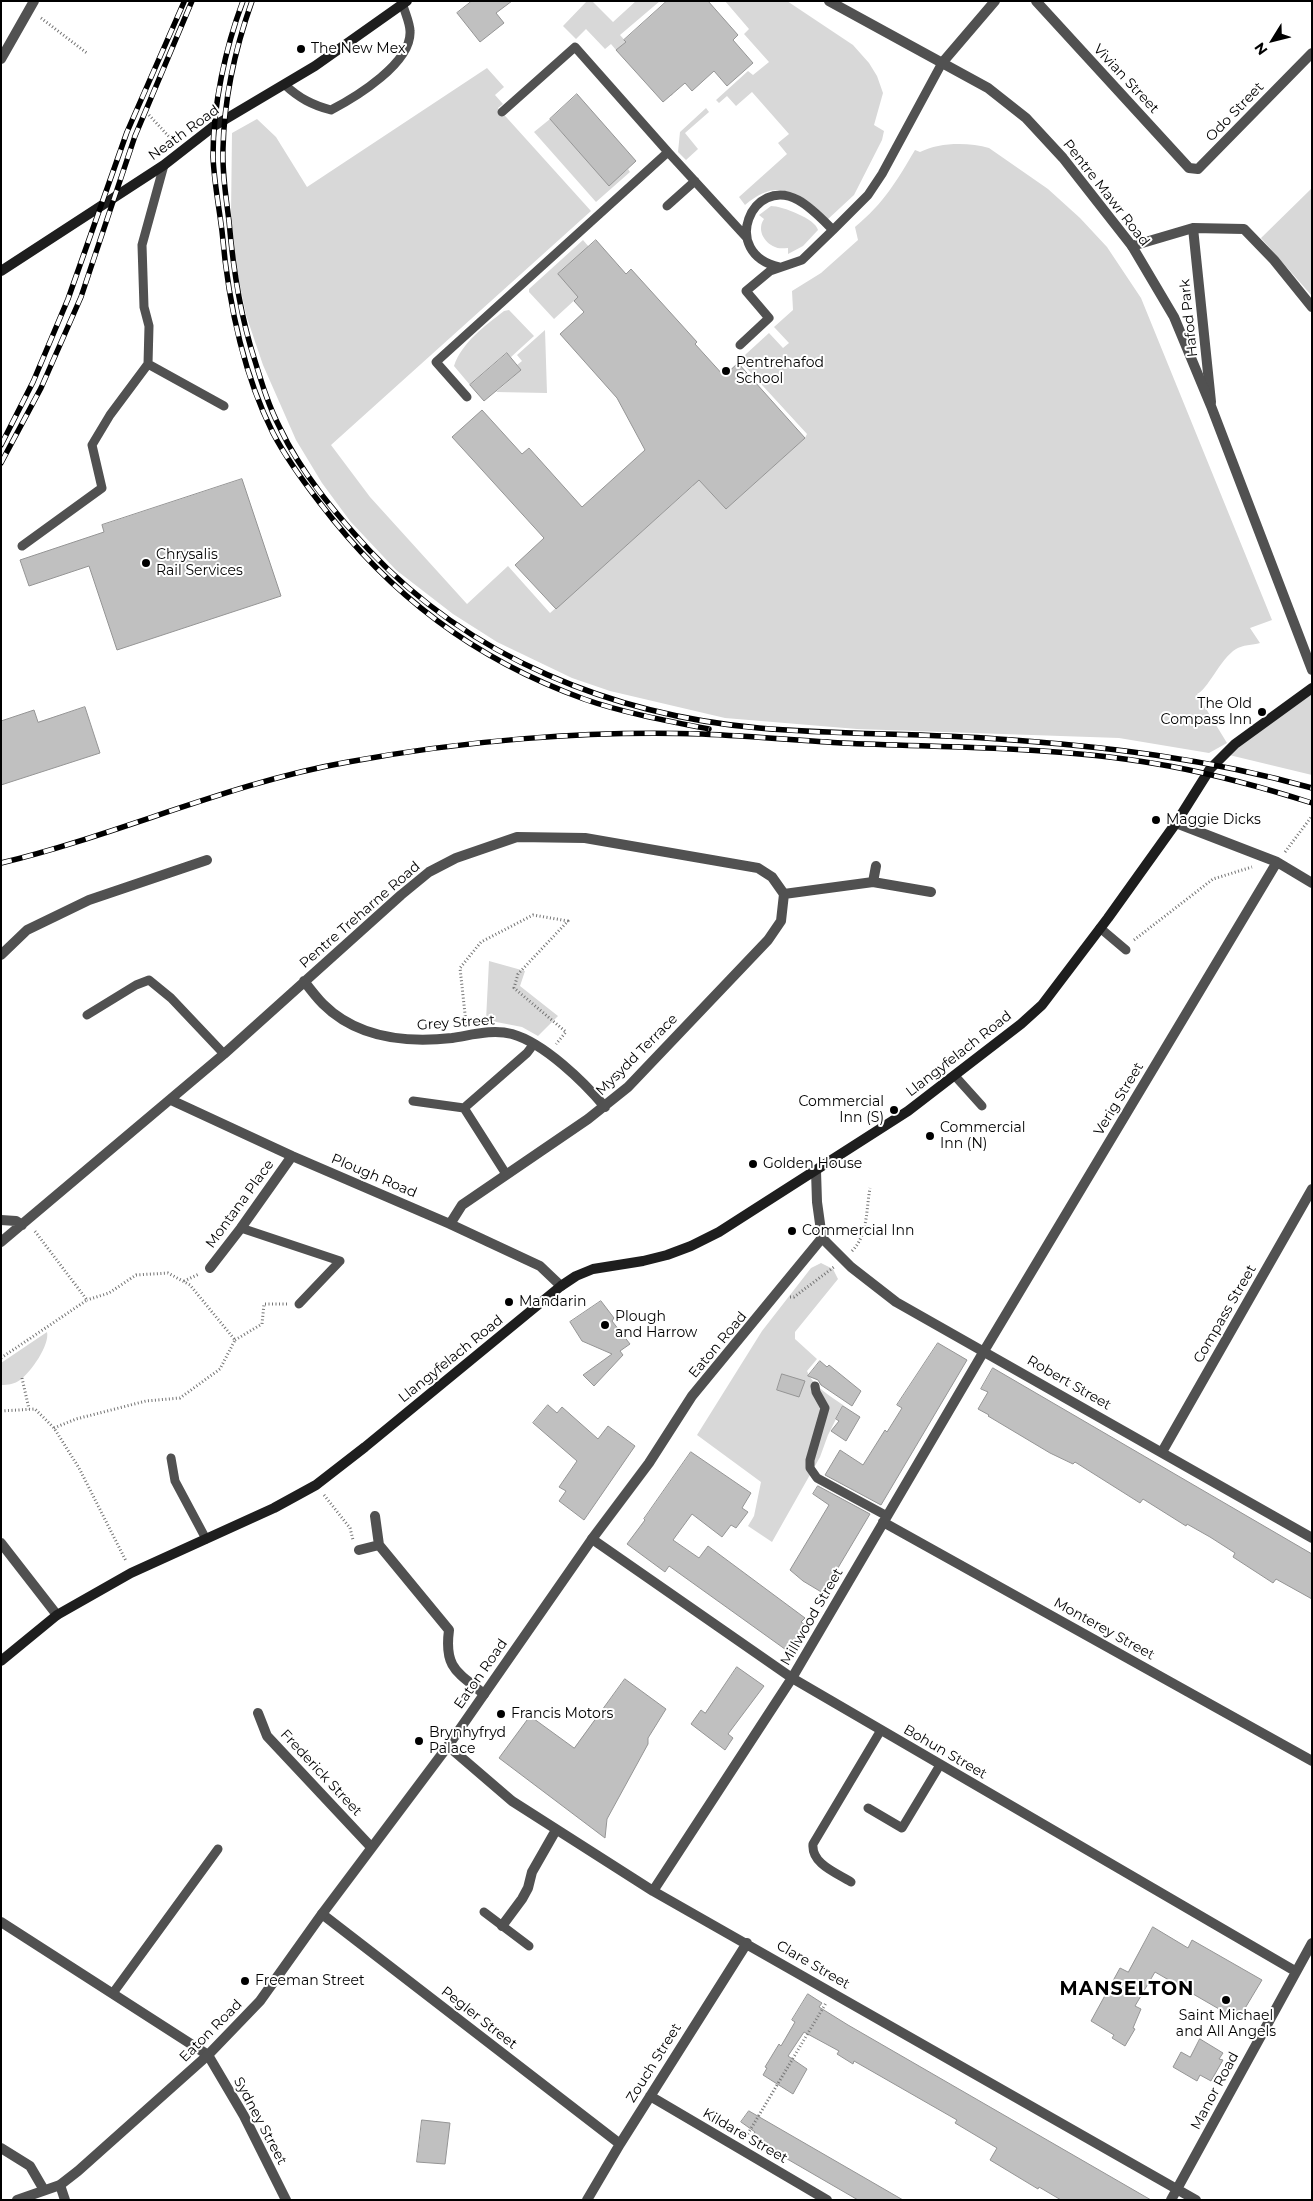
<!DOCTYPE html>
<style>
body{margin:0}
#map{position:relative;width:1313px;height:2201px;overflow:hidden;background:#fff;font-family:Montserrat,sans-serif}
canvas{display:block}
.frame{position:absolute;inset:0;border:2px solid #000;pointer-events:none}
.north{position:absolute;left:1248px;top:15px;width:50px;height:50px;-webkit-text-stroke:4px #fff;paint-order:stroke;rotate:234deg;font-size:14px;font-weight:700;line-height:20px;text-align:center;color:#000}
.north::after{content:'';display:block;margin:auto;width:18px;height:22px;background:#000;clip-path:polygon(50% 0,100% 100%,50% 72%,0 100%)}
</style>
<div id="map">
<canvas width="1313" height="2201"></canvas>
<div class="frame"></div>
<div class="north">N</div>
</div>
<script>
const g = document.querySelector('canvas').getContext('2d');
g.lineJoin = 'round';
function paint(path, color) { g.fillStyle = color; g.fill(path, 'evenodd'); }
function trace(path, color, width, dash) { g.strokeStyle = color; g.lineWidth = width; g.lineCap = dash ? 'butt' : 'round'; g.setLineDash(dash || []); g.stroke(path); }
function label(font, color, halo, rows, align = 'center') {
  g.font = font + ' Montserrat,sans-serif'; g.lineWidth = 4; g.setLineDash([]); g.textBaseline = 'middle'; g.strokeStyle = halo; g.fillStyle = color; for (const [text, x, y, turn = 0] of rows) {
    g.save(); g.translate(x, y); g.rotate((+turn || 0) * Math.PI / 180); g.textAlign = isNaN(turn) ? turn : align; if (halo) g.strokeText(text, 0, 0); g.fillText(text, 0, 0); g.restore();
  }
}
paint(new Path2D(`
 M 587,1 L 592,1 L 613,22 L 636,1 L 660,1 L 620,35 L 673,94 L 671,96 L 624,44 L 616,50 L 611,44 L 605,49 L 586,29 L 576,39 L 563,26 Z
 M 725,1 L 787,1 L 853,45 L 869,63 L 877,76 L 883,93 L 874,125 L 884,131 L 882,140 L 854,195 L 827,220 C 798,195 780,175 745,205 L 739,197 L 787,154 L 778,143 L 789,134 L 752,92 L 736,106 L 727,96 L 719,103 L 716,100 L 748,71 L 753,75 L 769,62 L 744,34 L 749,29 Z
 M 487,68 L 504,87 L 495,95 L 503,104 L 498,108 L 591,211 L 331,445 L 370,497 L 467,604 L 508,566 L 550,613 L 693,486 L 683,462 L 726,509 L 805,438 L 807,434 L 740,361 L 746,354 L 769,333 L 783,348 L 789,343 L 774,327 L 793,310 L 792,291 L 821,273 L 858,240 L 855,227 C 884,203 896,182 915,150 L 920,152 C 939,142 969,142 989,148 L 1048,189 L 1080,218 L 1107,247 L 1141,298 L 1272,620 L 1250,628 L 1260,643 C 1253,645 1242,645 1236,649 C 1220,659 1207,691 1197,694 L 1227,743 L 1209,753 L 1119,738 L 857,729 L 725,718 L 610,691 L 572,678 L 497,642 L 453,614 L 396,570 L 350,521 L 322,483 L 296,440 L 263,365 L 246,315 L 236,266 L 231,215 L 232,133 L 257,119 L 276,137 L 307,187 Z
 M 706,108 L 709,112 L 685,133 L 698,149 L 686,160 L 678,152 L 680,132 Z
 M 550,119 L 609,185 L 628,169 L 630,172 L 596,202 L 534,132 Z
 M 1312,188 L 1312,296 L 1261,238 Z
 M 771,206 C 782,206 816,219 818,230 L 803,246 L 788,254 L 788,248 C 784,248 778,249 775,247 C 763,242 757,229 764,219 L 759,215 Z
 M 583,240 L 589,247 L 578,297 L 554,319 L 529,292 L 529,289 Z
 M 509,310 L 534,336 L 511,357 L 506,353 L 470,385 L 454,366 C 462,342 485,326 504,311 Z
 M 545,330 L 547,393 L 496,392 L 521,370 L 517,365 L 522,361 L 517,355 Z
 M 1312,688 L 1312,775 L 1225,754 Z
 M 489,961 L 525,971 L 520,986 L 558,1016 L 538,1036 L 522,1027 L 486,1020 Z
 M 821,1263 L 833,1269 L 838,1279 L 795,1332 L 795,1339 L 817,1359 L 807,1371 C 813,1386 830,1396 843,1405 L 828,1435 L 820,1457 L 772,1542 L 748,1526 L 754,1516 L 761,1482 L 697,1435 L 762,1331 L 811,1268 Z
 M 47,1332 C 50,1345 31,1372 20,1380 C 15,1384 8,1385 1,1385 L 1,1363 Z`), '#d8d8d8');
const building = new Path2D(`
 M 472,1 L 512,1 L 496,13 L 504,23 L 480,42 L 457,13 Z
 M 667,1 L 708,1 L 738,35 L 733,40 L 753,63 L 727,86 L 714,71 L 692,91 L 685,83 L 663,102 L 616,50 L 626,42 L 624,40 Z
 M 577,94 L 636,161 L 609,186 L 550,119 Z
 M 596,240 L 626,274 L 631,269 L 697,342 L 695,344 L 724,376 L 738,363 L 805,438 L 726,509 L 699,480 L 556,609 L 515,565 L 544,538 L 452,437 L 482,410 L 522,454 L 529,448 L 582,507 L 645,450 L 617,398 L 560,334 L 584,312 L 574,301 L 578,297 L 558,274 Z
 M 507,353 L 521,370 L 484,401 L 470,385 Z
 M 242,479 L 281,596 L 117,650 L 89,566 L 29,586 L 20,560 L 104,532 L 102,525 Z
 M 85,707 L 100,753 L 1,785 L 1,721 L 34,710 L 38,722 Z
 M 601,1301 L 614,1318 L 612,1321 L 630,1344 L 620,1351 L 623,1355 L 594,1386 L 583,1375 L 612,1354 L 582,1341 L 570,1322 Z
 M 938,1343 L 967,1360 L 881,1505 L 825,1475 L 840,1450 L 863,1465 L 885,1430 L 887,1432 L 902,1408 L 897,1405 Z
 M 820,1361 L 827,1367 L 829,1365 L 861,1391 L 852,1406 L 821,1385 L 818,1380 L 808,1376 Z
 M 993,1368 L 1312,1554 L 1312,1599 L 1276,1579 L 1273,1583 L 1233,1557 L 1235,1553 L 1210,1537 L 1187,1524 L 1186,1526 L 1143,1499 L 1140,1503 L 1075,1462 L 1073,1464 L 1050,1453 L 988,1416 L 989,1415 L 978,1409 L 988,1392 L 981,1389 Z
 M 782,1374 L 805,1381 L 799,1397 L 777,1390 Z
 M 548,1405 L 557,1413 L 562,1407 L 598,1439 L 608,1426 L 635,1446 L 584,1520 L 559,1501 L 566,1491 L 559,1487 L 577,1461 L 533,1423 Z
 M 843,1406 L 860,1417 L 846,1441 L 831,1431 L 839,1421 L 836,1419 Z
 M 691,1452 L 751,1493 L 742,1508 L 748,1512 L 736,1528 L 731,1525 L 722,1537 L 692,1514 L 673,1540 L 699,1558 L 708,1546 L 805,1618 L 801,1622 L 804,1624 L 799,1632 L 802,1634 L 789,1652 L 669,1566 L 665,1572 L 627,1544 L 645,1520 L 644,1519 Z
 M 818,1486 L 870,1514 L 823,1593 L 803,1581 L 790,1570 L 829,1505 L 813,1494 Z
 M 737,1667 L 764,1686 L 728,1734 L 733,1738 L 725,1750 L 691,1724 L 701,1710 L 705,1713 Z
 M 625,1679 L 666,1709 L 648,1738 L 648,1744 L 607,1819 L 605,1838 L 499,1758 L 530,1716 L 574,1748 Z
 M 1153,1927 L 1188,1948 L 1192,1940 L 1262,1980 L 1238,2020 L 1155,1972 L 1135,2006 L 1141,2009 L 1133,2028 L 1135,2029 L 1125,2046 L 1112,2038 L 1114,2035 L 1091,2021 L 1120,1968 L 1128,1972 Z
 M 808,1994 L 822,2003 L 819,2007 L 848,2025 L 1151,2200 L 1061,2200 L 1039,2187 L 1038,2189 L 990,2160 L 997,2148 L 955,2123 L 957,2120 L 854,2061 L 853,2064 L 837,2054 L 839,2051 L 804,2032 L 788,2056 L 807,2069 L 793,2094 L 763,2075 L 767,2068 L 765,2067 L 779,2044 L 781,2046 L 795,2022 L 792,2020 Z
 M 1200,2039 L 1223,2053 L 1219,2059 L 1223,2060 L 1211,2081 L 1200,2075 L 1197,2081 L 1173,2067 L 1181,2052 L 1190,2057 Z
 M 749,2111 L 903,2200 L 858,2200 L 751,2138 L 755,2132 L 741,2122 Z
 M 422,2120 L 450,2123 L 445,2164 L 417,2162 Z`);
paint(building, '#c0c0c0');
trace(building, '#959595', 1);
trace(new Path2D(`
 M 41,18 L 88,54
 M 149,115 L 173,141
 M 1285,852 L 1312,816
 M 1134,940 L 1213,879 L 1252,867
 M 466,1023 L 460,968 L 481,942 L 533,915 L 568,921 L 518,974 L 514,988 L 566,1032 L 556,1044
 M 852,1251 C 868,1235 866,1210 870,1188
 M 184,1281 L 199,1274
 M 790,1297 L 794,1297 L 834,1267
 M 235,1340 L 262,1324 L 264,1304 L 287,1304
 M 1,1358 L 87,1300 L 34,1230
 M 22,1378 L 29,1409
 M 1,1411 L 35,1409 L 54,1428 L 79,1468 L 126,1561
 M 54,1428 L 76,1419 L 146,1401 L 180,1398 L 220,1369 L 235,1340 L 190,1285 L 168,1273 L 136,1275 L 109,1293 L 87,1300
 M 324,1495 L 350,1528 L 353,1540
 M 746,2137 L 826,2003`), '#737373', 3, [1, 2.5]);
trace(new Path2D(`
 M 285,85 C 299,98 312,105 331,110 C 356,97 412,63 410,31 C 410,23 405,13 403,5
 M 502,112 L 575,47 L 668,152
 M 667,206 L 695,181
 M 833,230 L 868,195 L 882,174 L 942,63
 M 740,345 L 769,318 L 746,291 L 770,271 L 802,260 L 833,230 C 823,220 811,207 798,200 C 752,175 719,253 779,267
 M 148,364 L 224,406
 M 467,397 L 436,362 L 668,152 L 747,238
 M 22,546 L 102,488 L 92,445 L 110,415 L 148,364 L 149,326 L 144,307 L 142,245 L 164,165
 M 1100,928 L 1126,950
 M 87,1015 L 136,985 L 149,980 L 171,998 L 224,1054
 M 955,1076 L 982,1106
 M 413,1101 L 464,1108
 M 506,1174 L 464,1108 L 527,1053 L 533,1045
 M 241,1228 L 340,1261 L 299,1304
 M 815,1386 L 816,1392 L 825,1408 L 810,1460 L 810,1468 L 817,1478 L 887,1516
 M 171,1458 L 175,1481 L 206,1539
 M 868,1808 L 902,1828 L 940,1765
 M 851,1882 C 837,1873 811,1864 813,1844 L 881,1730
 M 484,1912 L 529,1946
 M 113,1993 L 218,1849`), '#515151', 9);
trace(new Path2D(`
 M 1036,1 L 1189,168 L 1198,169 L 1312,53
 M 942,63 L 995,1
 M 1193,228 L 1211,402
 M 1132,246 L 1193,228 L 1244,229 L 1274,260 L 1312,307
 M 1176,823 L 1277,862 L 1312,883
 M 873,882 L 876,866
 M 1,955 L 27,930 L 89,900 L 207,860
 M 304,981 C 310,989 316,997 323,1004 C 357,1038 407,1043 452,1038 C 472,1035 492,1029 512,1034 C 544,1043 584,1082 605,1107
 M 171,1100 L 292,1156 L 450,1224 L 540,1266 L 561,1286
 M 1,1220 L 16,1221 L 22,1225
 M 450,1224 L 462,1205 L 588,1119 L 628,1087 L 768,940 L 781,921 L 784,894
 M 822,1238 L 851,1267 L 896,1302 L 1312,1538
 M 1,1242 L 224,1054 L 401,895 L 429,872 L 456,858 L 517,837 L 585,838 L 758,868 L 772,877 L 784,894 L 873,882 L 931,892
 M 210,1268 L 241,1228 L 292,1156
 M 1162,1452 L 1312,1189
 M 375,1516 L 379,1545 L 449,1630 C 444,1668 457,1672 484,1694
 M 883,1522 L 1312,1761
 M 592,1539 L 792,1678 L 1295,1971
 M 1,1543 L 57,1615
 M 359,1550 L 379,1545
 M 258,1713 L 267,1736 L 371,1847
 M 448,1746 L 512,1801 L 653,1891 L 1196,2200
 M 653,1891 L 792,1678 L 984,1351 L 1277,862
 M 322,1914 L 620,2144
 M 1,1922 L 208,2055 L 244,2116 L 286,2200
 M 502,1926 L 522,1899 L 528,1888 L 532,1872 L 556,1830
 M 650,2096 L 827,2200
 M 1,2148 L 30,2166 L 44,2190
 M 60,2185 L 65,2200
 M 587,2200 L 620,2144 L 747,1943
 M 1171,2200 L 1312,1943`), '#515151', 10);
trace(new Path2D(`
 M 829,1 L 988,88 L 1026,118 L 1063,158 L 1132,246 L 1174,317 L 1211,406 L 1312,670
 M 1,59 L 34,1
 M 17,2200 L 60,2185 L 78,2171 L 208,2055 L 260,2001 L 322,1914 L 448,1746 L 592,1539 L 649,1463 L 692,1396 L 822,1238 L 817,1202 L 816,1171`), '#515151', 10);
trace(new Path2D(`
 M 1,271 L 164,165 L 214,126 L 315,66 L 407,1
 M 1,1661 L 57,1615 L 131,1573 L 274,1508 L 316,1485 L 365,1447 L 561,1286 L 576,1276 L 593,1269 L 643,1261 L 667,1255 L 691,1246 L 719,1232 L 908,1111 L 1021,1024 L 1042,1005 L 1108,918 L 1176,823 L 1210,769 L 1235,744 L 1312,688`), '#1e1e1e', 10);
const rail = new Path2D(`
 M 243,1 C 225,49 213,105 213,157 C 214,181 219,207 222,231 C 228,300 242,371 273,433 C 286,458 303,481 320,503 C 390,595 474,659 584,699 C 624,713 668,721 709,729
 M 252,1 C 235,49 224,98 223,149 C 222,173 226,197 229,221 C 233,268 240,315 255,361 C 262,384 269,407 280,428 C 301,473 336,514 369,550 C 470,658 613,715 759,728 C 838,735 918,733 998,739 C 1104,746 1209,759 1312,788
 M 1,445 L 33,382 L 68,299 L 127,132 L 184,2
 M 1,463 L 41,388 L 81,297 L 135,136 L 192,1
 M 1,863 C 118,835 229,783 348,762 C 461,741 587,730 702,734 C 748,736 795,740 842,743 C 951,748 1062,746 1169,766 C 1217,775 1265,788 1312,803`);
trace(rail, '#000', 5.5);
trace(rail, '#fff', 4, [11]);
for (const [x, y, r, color] of [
 [301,49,5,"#000"],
 [726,371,5,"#000"],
 [146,563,5,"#000"],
 [1262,712,5,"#000"],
 [1156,820,5,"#000"],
 [894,1110,5,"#000"],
 [930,1136,5,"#000"],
 [753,1164,5,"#000"],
 [792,1231,5,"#000"],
 [509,1302,5,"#000"],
 [605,1325,5,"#000"],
 [501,1714,5,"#000"],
 [419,1741,5,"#000"],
 [245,1981,5,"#000"],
 [1226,2000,5,"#000"]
]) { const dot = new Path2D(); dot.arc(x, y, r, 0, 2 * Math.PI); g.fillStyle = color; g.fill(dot); trace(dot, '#fff', 2); }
label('14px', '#000', '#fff', [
 ["The New Mex",311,49],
 ["Pentrehafod",736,363],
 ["School",736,379],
 ["Chrysalis",156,555],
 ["Rail Services",156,571],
 ["The Old",1252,704,"right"],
 ["Compass Inn",1252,720,"right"],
 ["Maggie Dicks",1166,820],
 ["Commercial",884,1102,"right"],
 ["Inn (S)",884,1118,"right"],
 ["Commercial",940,1128],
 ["Inn (N)",940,1144],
 ["Golden House",763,1164],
 ["Commercial Inn",802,1231],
 ["Mandarin",519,1302],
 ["Plough",615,1317],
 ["and Harrow",615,1333],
 ["Francis Motors",511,1714],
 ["Brynhyfryd",429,1733],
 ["Palace",429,1749],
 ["Freeman Street",255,1981],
 ["Saint Michael",1226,2016,"center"],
 ["and All Angels",1226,2032,"center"]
], 'left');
label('14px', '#000', '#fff', [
 ["Vivian Street",1126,79,47],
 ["Odo Street",1235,112,-46],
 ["Neath Road",184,133,-36],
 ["Pentre Mawr Road",1106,193,52],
 ["Hafod Park",1189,318,-96],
 ["Pentre Treharne Road",360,915,-41],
 ["Grey Street",456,1023,-4],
 ["Llangyfelach Road",959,1054,-38],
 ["Mysydd Terrace",637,1055,-45],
 ["Verig Street",1119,1099,-59],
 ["Plough Road",374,1176,23],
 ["Montana Place",240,1204,-54],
 ["Compass Street",1225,1314,-60],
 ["Eaton Road",718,1345,-50],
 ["Llangyfelach Road",451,1359,-39],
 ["Robert Street",1069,1383,30],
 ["Millwood Street",812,1617,-60],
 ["Monterey Street",1104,1629,29],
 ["Eaton Road",481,1674,-55],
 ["Bohun Street",945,1752,30],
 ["Frederick Street",321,1773,47],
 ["Clare Street",813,1965,30],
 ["Pegler Street",479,2018,38],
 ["Eaton Road",211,2031,-45],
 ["Zouch Street",654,2063,-58],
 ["Manor Road",1215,2091,-62],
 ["Sydney Street",260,2121,62],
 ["Kildare Street",745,2136,30]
]);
g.letterSpacing = '1px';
label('bold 19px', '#000', '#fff', [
 ["MANSELTON",1127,1989]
]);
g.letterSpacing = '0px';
</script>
